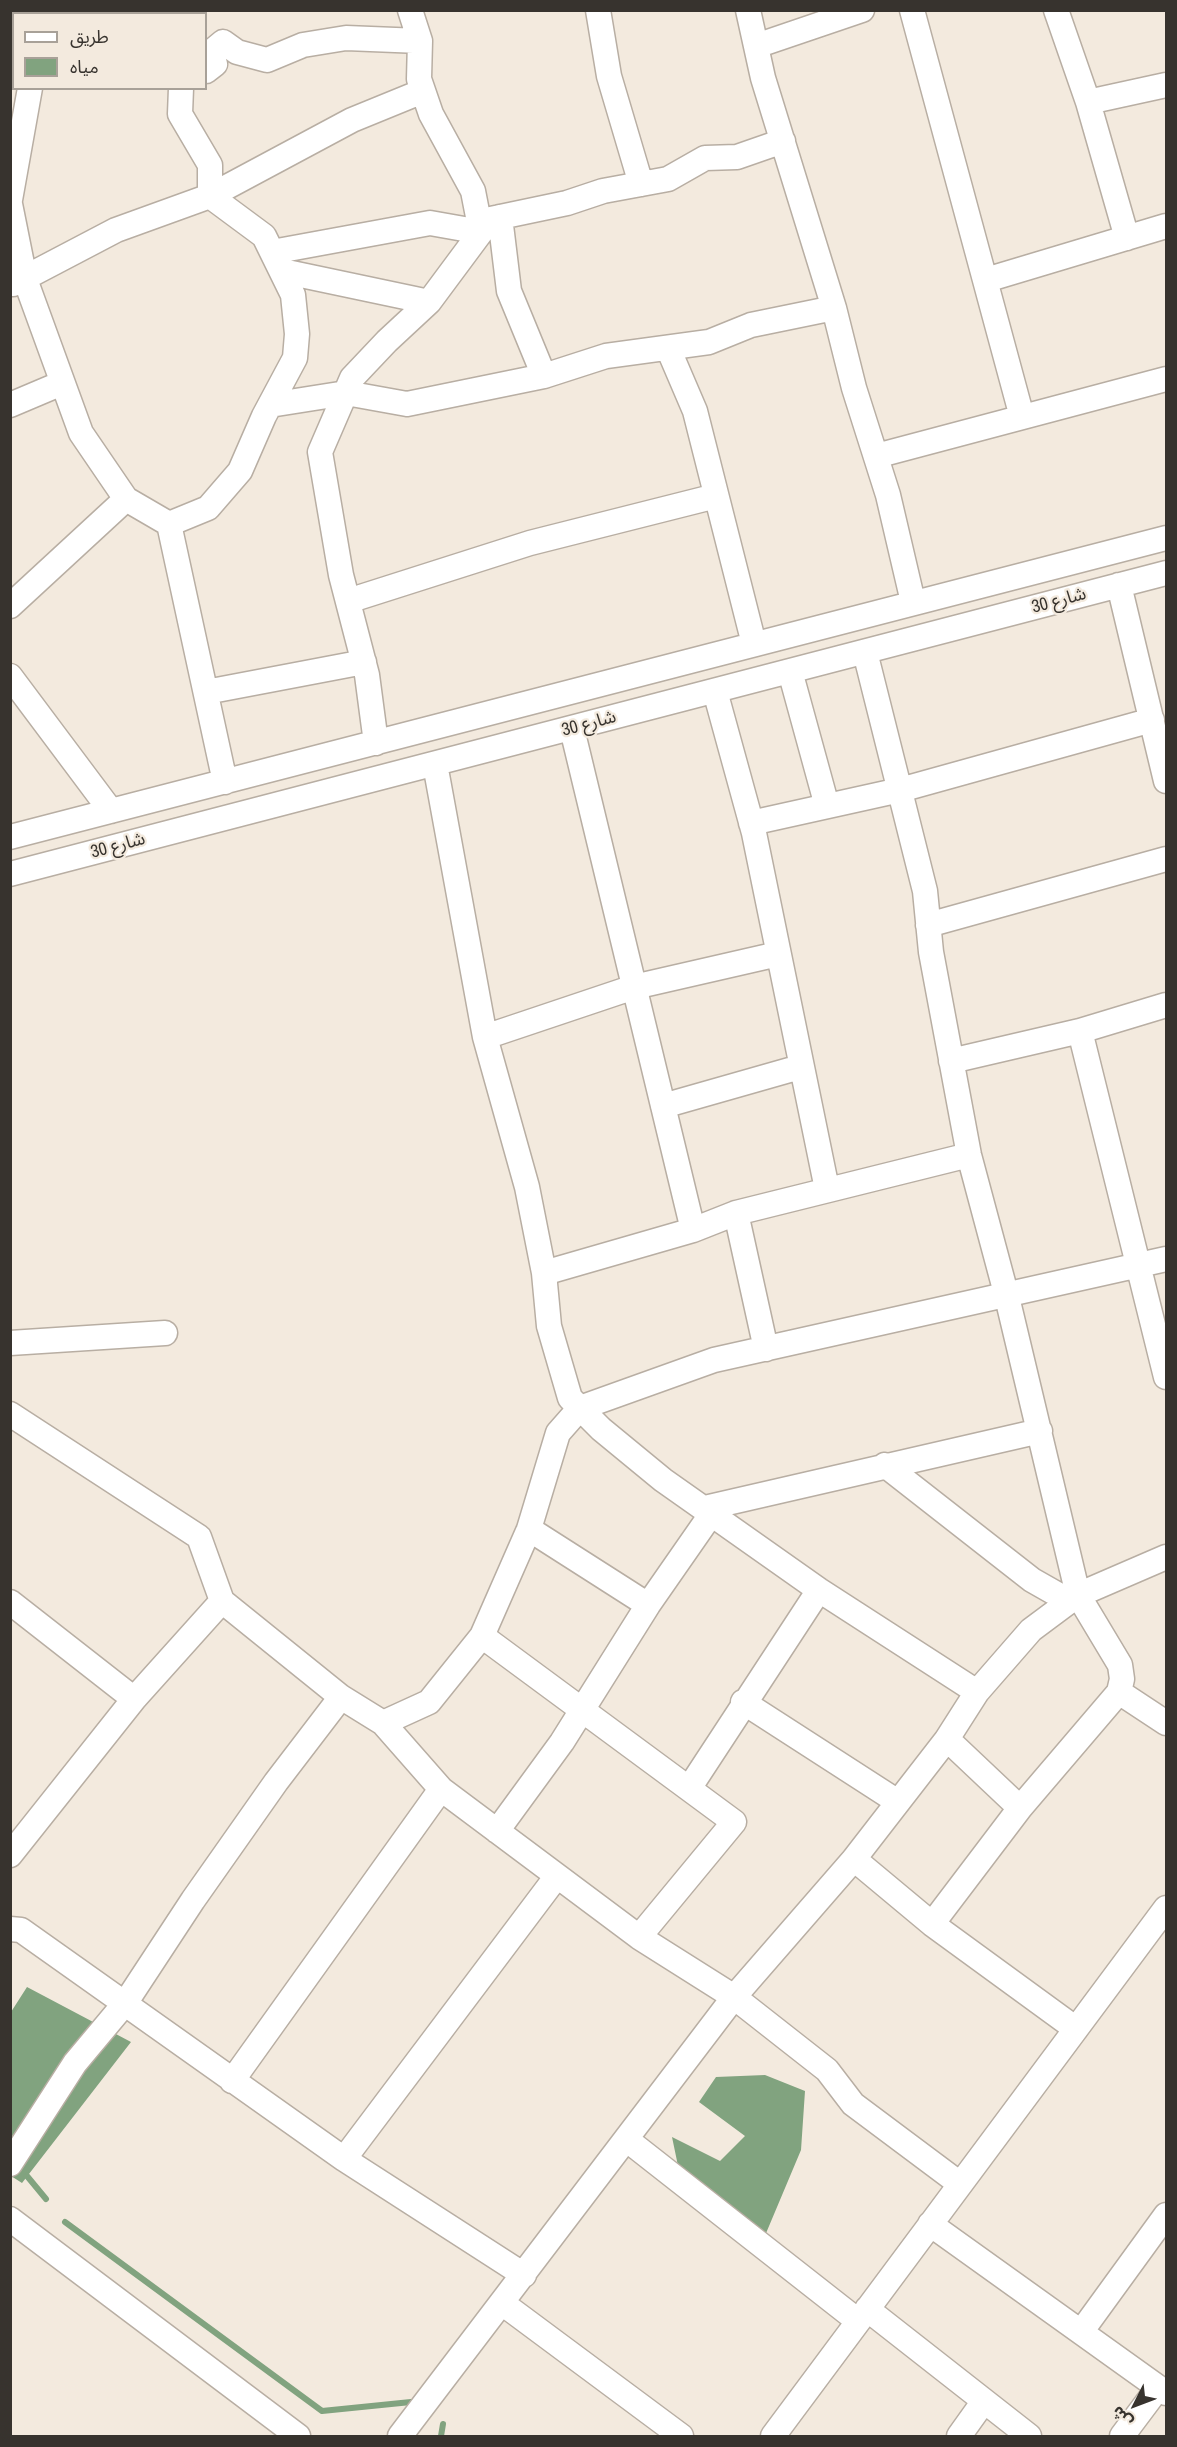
<!DOCTYPE html>
<meta charset="utf-8">
<style>
body{margin:0}
#map{position:relative;width:1177px;height:2447px;overflow:hidden;background:#f3eade;font-family:"Archivo Narrow","Noto Sans Arabic",sans-serif}
canvas{display:block}
.frame{position:absolute;inset:0;border:12px solid #37332e;pointer-events:none}
.legend{position:absolute;left:12px;top:12px;width:195px;height:78px;box-sizing:border-box;background:#f3eade;border:2px solid #a8a198;margin:0;padding:8px 10px;list-style:none;font-size:18px;color:#37332e}
.legend li{display:flex;align-items:center;gap:12px;height:30px}
.legend b{width:30px;border:2px solid #a8a198}
.north{position:absolute;left:1105px;top:2375px;width:60px;height:60px;-webkit-text-stroke:4px #f3eade;paint-order:stroke;rotate:228deg;font-size:16px;font-weight:700;line-height:24px;text-align:center;color:#37332e}
.north::after{content:'';display:block;margin:auto;width:21px;height:27px;background:#37332e;clip-path:polygon(50% 0,100% 100%,50% 72%,0 100%)}
</style>
<div id="map">
<canvas width="1177" height="2447"></canvas>
<div class="frame"></div>
<ul class="legend">
<li><b style="height:8px;background:#fff"></b>طريق</li>
<li><b style="height:16px;background:#81a37f"></b>مياه</li>
</ul>
<div class="north">ش</div>
</div>
<script>
const g = document.querySelector('canvas').getContext('2d');
g.lineJoin = 'round';
function paint(path, color) { g.fillStyle = color; g.fill(path, 'evenodd'); }
function trace(path, color, width, dash) { g.strokeStyle = color; g.lineWidth = width; g.lineCap = dash ? 'butt' : 'round'; g.setLineDash(dash || []); g.stroke(path); }
function label(font, color, halo, rows, align = 'center') {
  g.font = font + ' "Archivo Narrow","Noto Sans Arabic",sans-serif'; g.lineWidth = 4.5; g.setLineDash([]); g.textBaseline = 'middle'; g.strokeStyle = halo; g.fillStyle = color; for (const [text, x, y, turn = 0] of rows) {
    g.save(); g.translate(x, y); g.rotate((+turn || 0) * Math.PI / 180); g.textAlign = isNaN(turn) ? turn : align; if (halo) g.strokeText(text, 0, 0); g.fillText(text, 0, 0); g.restore();
  }
}
paint(new Path2D(`
 M 27,1987 L 131,2042 L 22,2183 L 11,2176 L 11,2012 Z
 M 765,2075 L 805,2091 L 801,2150 L 764,2238 L 682,2185 L 672,2137 L 720,2161 L 745,2136 L 699,2102 L 716,2077 Z`), '#81a37f');
trace(new Path2D(`
 M 27,2176 L 46,2199
 M 65,2222 L 322,2411 L 411,2402
 M 441,2436 L 443,2424`), '#81a37f', 6);
const minor = new Path2D(`
 M 598,10 L 609,76 L 641,184
 M 748,10 L 763,78 L 834,308 L 854,388 L 888,495 L 913,602
 M 912,10 L 1022,417
 M 1056,10 L 1088,102 L 1127,238
 M 31,13 L 37,10
 M 756,46 L 862,10
 M 206,71 L 215,64 L 211,52 L 223,42 L 237,52 L 267,60 L 303,45 L 346,38 L 420,41
 M 1088,102 L 1166,85
 M 10,200 L 30,88
 M 10,204 L 25,279 L 81,433 L 126,499 L 169,524 L 225,782
 M 500,217 L 509,291 L 544,376 L 606,356 L 709,342 L 751,325 L 834,308
 M 486,220 L 567,203 L 603,191 L 668,179 L 705,158 L 737,157 L 783,141
 M 272,252 L 430,223 L 481,232
 M 282,271 L 429,302
 M 986,280 L 1166,226
 M 13,284 L 116,230 L 210,196 L 352,120 L 423,91
 M 668,348 L 695,411 L 754,644
 M 10,405 L 62,383
 M 270,405 L 346,393 L 407,404 L 544,376
 M 876,456 L 1166,379
 M 169,524 L 208,508 L 240,471 L 264,416 L 295,358 L 297,334 L 293,295 L 264,236 L 210,196 L 210,165 L 180,114 L 181,88
 M 1119,585 L 1166,781
 M 348,601 L 530,543 L 716,496
 M 10,606 L 126,499
 M 865,652 L 925,891 L 931,952 L 969,1155 L 1007,1297 L 1078,1595 L 1120,1665 L 1122,1679 L 1119,1692 L 1020,1808 L 932,1924
 M 790,671 L 827,806
 M 10,676 L 111,811
 M 715,691 L 754,833 L 827,1189
 M 206,692 L 364,662
 M 572,729 L 693,1230
 M 376,743 L 367,675 L 341,575 L 320,452 L 352,378 L 387,341 L 429,302 L 481,232 L 473,191 L 431,114 L 419,79 L 420,41 L 410,10
 M 435,764 L 485,1037 L 527,1187 L 544,1273 L 549,1326 L 570,1398 L 601,1429 L 663,1480 L 819,1590 L 977,1692
 M 751,823 L 900,790 L 1152,720
 M 10,837 L 1166,538
 M 10,874 L 1166,573
 M 928,925 L 1166,859
 M 1080,1031 L 1166,1377
 M 485,1037 L 634,987 L 778,954
 M 951,1061 L 1080,1031 L 1166,1005
 M 663,1106 L 800,1067
 M 736,1213 L 766,1349
 M 544,1273 L 693,1230 L 736,1213 L 969,1155
 M 10,1343 L 165,1333
 M 10,1414 L 199,1537 L 222,1601 L 341,1697 L 383,1723 L 441,1789 L 639,1937 L 734,1997 L 827,2070 L 853,2104 L 960,2184
 M 885,1465 L 1032,1580 L 1069,1601
 M 705,1508 L 1040,1431
 M 529,1529 L 648,1605
 M 10,1602 L 134,1699
 M 482,1636 L 734,1822 L 639,1937
 M 1119,1692 L 1166,1723
 M 743,1702 L 898,1802
 M 383,1723 L 429,1702 L 482,1636 L 529,1529 L 558,1433 L 580,1408 L 714,1360 L 1166,1259
 M 947,1739 L 1020,1808
 M 690,1787 L 819,1590
 M 497,1831 L 562,1742 L 648,1605 L 712,1513
 M 10,1855 L 134,1699 L 222,1601
 M 854,1859 L 932,1924 L 1076,2029
 M 10,1929 L 21,1930 L 344,2159 L 524,2275
 M 232,2081 L 441,1789
 M 626,2139 L 858,2321
 M 344,2159 L 557,1876
 M 10,2164 L 75,2063 L 126,2002 L 193,1900 L 276,1782 L 341,1697
 M 10,2219 L 298,2436
 M 930,2224 L 1166,2393
 M 502,2303 L 681,2436
 M 867,2309 L 1029,2436
 M 1081,2332 L 1166,2215
 M 400,2436 L 734,1997 L 854,1859 L 947,1739 L 977,1692 L 1031,1630 L 1078,1595 L 1166,1557
 M 773,2436 L 1166,1908
 M 959,2436 L 984,2401
 M 1122,2436 L 1158,2388`);
trace(minor, '#b8aea3', 27);
trace(minor, '#fff', 24);
label('18px', '#37332e', '#f3eade', [
 ["شارع 30",1059,601,-15],
 ["شارع 30",589,724,-15],
 ["شارع 30",118,846,-15]
]);
</script>
